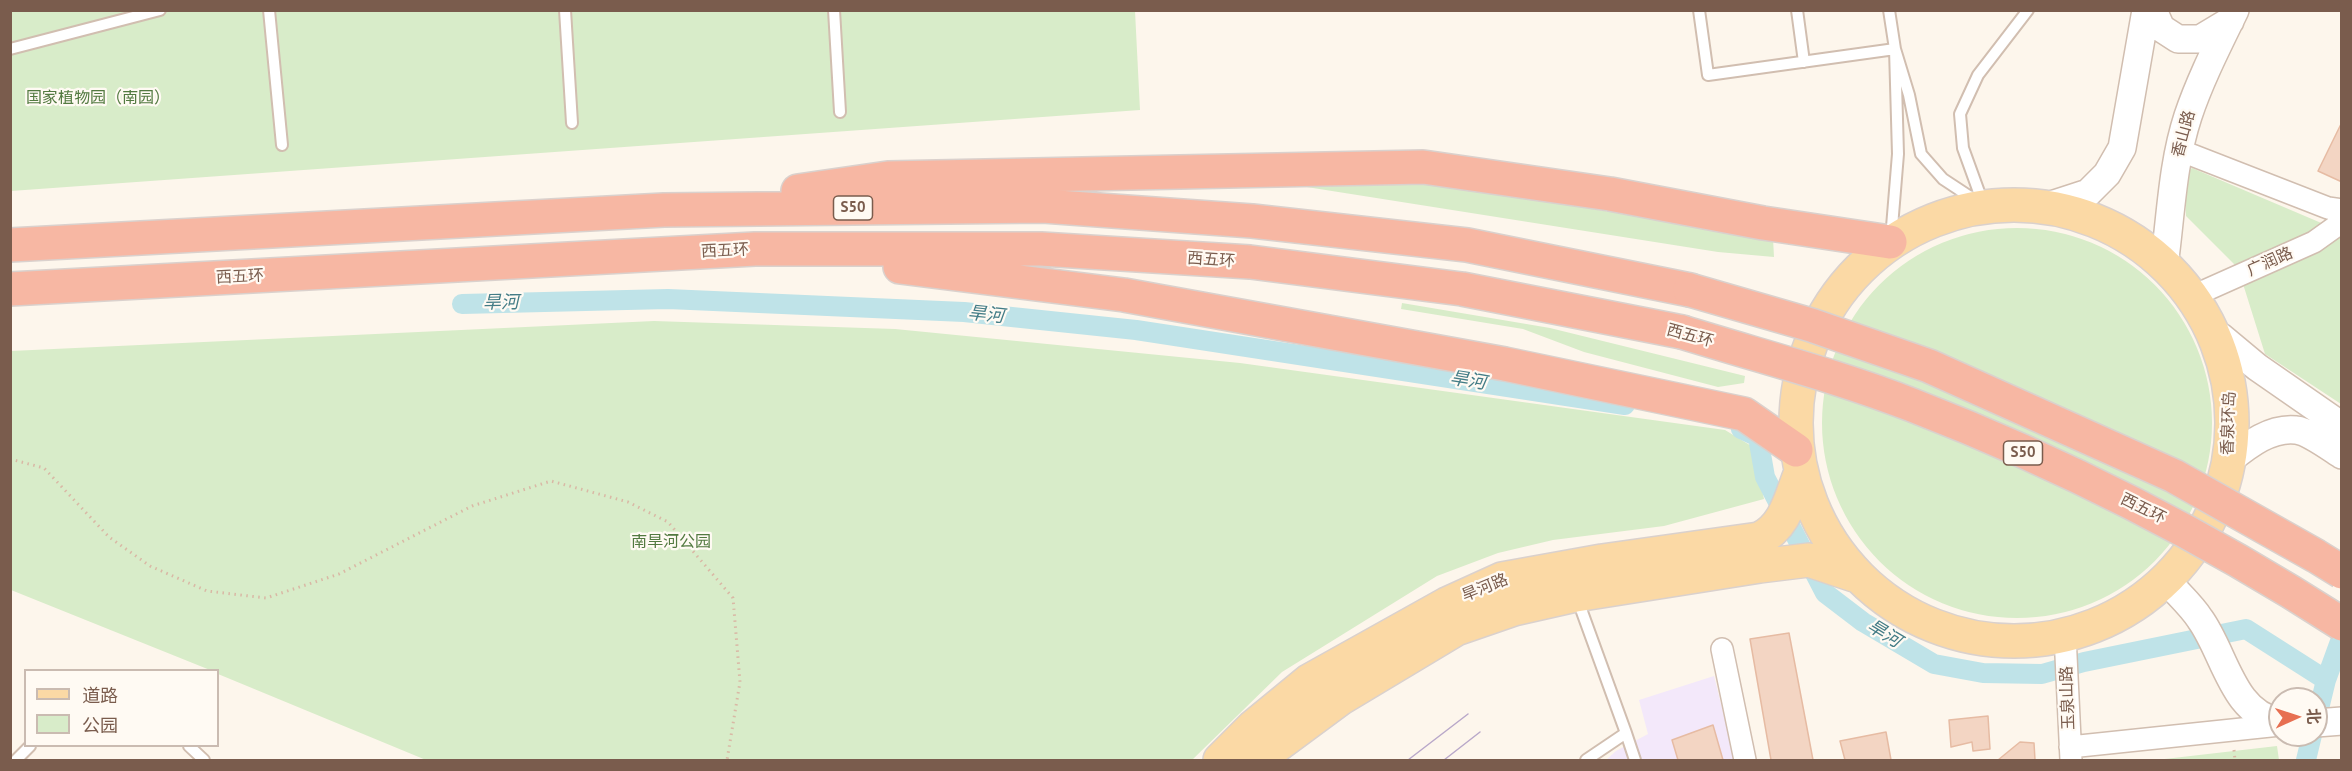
<!DOCTYPE html>
<meta charset="utf-8">
<style>
body{margin:0}
#map{position:relative;width:2352px;height:771px;overflow:hidden;background:#fdf6ec;font-family:"PT Sans","Noto Sans SC",sans-serif}
canvas{display:block}
.frame{position:absolute;inset:0;border:12px solid #7a5c4d;pointer-events:none}
.legend{position:absolute;left:24px;top:669px;width:195px;height:78px;box-sizing:border-box;background:#fffaf3;border:2px solid #cabbb1;margin:0;padding:8px 10px;list-style:none;font-size:18px;color:#7a5c4d}
.legend li{display:flex;align-items:center;gap:12px;height:30px}
.legend b{width:30px;border:2px solid #cabbb1}
.north{position:absolute;left:2268px;top:687px;width:60px;height:60px;box-sizing:border-box;background:#fffaf3;border:2px solid #cabbb1;border-radius:50%;rotate:87deg;font-size:16px;font-weight:700;line-height:24px;text-align:center;color:#7a5c4d}
.north::after{content:'';display:block;margin:auto;width:21px;height:27px;background:#e76f51;clip-path:polygon(50% 0,100% 100%,50% 72%,0 100%)}
</style>
<div id="map">
<canvas width="2352" height="771"></canvas>
<div class="frame"></div>
<ul class="legend">
<li><b style="height:8px;background:#fbd9a5"></b>道路</li>
<li><b style="height:16px;background:#d8ecc9"></b>公园</li>
</ul>
<div class="north">北</div>
</div>
<script>
const g = document.querySelector('canvas').getContext('2d');
g.lineJoin = 'round';
function paint(path, color) { g.fillStyle = color; g.fill(path, 'evenodd'); }
function trace(path, color, width, dash) { g.strokeStyle = color; g.lineWidth = width; g.lineCap = dash ? 'butt' : 'round'; g.setLineDash(dash || []); g.stroke(path); }
function label(font, color, halo, rows, align = 'center') {
  g.font = font + ' "PT Sans","Noto Sans SC",sans-serif'; g.lineWidth = 4.5; g.setLineDash([]); g.textBaseline = 'middle'; g.strokeStyle = halo; g.fillStyle = color; for (const [text, x, y, turn = 0] of rows) {
    g.save(); g.translate(x, y); g.rotate((+turn || 0) * Math.PI / 180); g.textAlign = isNaN(turn) ? turn : align; if (halo) g.strokeText(text, 0, 0); g.fillText(text, 0, 0); g.restore();
  }
}
paint(new Path2D(`
 M 1714,676 L 1735,760 L 1606,760 L 1616,751 L 1648,734 L 1639,700 Z`), '#f3e8fa');
paint(new Path2D(`
 M 11,11 L 1135,11 L 1140,110 L 11,191 Z
 M 2192,168 L 2326,225 L 2341,222 L 2341,404 L 2265,354 L 2238,268 L 2186,216 L 2184,174 Z
 M 1275,182 L 1416,182 L 1500,194 L 1773,238 L 1774,257 L 1718,252 Z
 M1822 423a195 195 0 1 1 390 0a195 195 0 1 1-390 0Z
 M 1402,303 L 1550,328 L 1745,376 L 1744,383 L 1718,387 L 1584,352 L 1523,329 L 1401,309 Z
 M 654,321 L 895,329 L 1240,363 L 1725,430 L 1753,447 L 1764,499 L 1664,526 L 1553,540 L 1498,553 L 1437,576 L 1282,672 L 1192,760 L 426,760 L 218,674 L 218,670 L 210,670 L 11,590 L 11,351 Z
 M 2277,746 L 2279,760 L 2156,760 Z`), '#d8ecc9');
trace(new Path2D(`
 M 462,304 L 668,299 L 964,312 L 1136,330 L 1625,405
 M 1741,429 L 1758,437 L 1765,477 L 1825,593 L 1863,622 L 1934,664 L 1983,673 L 2042,674 L 2084,662 L 2246,629 L 2326,680
 M 2316,721 L 2326,680 L 2342,636
 M 2306,760 L 2312,735`), '#bfe3e8', 20);
const building = new Path2D(`
 M 2342,122 L 2342,182 L 2318,171 Z
 M 1789,633 L 1807,728 L 1813,760 L 1771,760 L 1750,639 Z
 M 1988,716 L 1990,749 L 1973,751 L 1972,742 L 1951,747 L 1949,720 Z
 M 1713,725 L 1723,760 L 1678,760 L 1672,740 Z
 M 1886,732 L 1891,760 L 1845,760 L 1840,741 Z
 M 2020,742 L 2034,743 L 2035,760 L 1998,760 Z`);
paint(building, '#f3d5c3');
trace(building, '#e6bba3', 1.5);
const service = new Path2D(`
 M 269,10 L 282,145
 M 565,10 L 572,123
 M 834,10 L 840,112
 M 1699,10 L 1708,75 L 1895,49 L 1889,10
 M 1797,10 L 1804,62
 M 10,49 L 160,10
 M 1984,206 L 1963,148 L 1960,114 L 1978,75 L 2028,10
 M 1891,239 L 1898,154 L 1895,49 L 1909,95 L 1921,154 L 1943,179 L 1984,206
 M 1577,598 L 1626,733 L 1586,760
 M 1626,733 L 1635,760
 M 189,746 L 204,760
 M 16,760 L 30,746`);
const minor = new Path2D(`
 M 2179,150 L 2328,208 L 2342,210
 M 2193,296 L 2314,242 L 2335,227 L 2342,219
 M 2065,635 L 2071,760
 M 1722,649 L 1745,760
 M 2070,747 L 2280,725`);
const tertiary = new Path2D(`
 M 2153,10 L 2161,28 L 2178,39 L 2200,39 L 2230,21
 M 2045,207 L 2088,193 L 2107,174 L 2122,148 L 2146,10
 M 2164,266 C 2171,215 2172,165 2188,116 C 2200,80 2218,45 2235,10
 M 2221,337 L 2257,367 L 2342,426
 M 2228,461 C 2247,446 2270,427 2296,430 C 2308,431 2331,448 2342,455
 M 2166,580 C 2177,593 2191,605 2200,619 C 2225,653 2232,714 2280,722
 M 2316,723 L 2342,721`);
const primary = new Path2D(`
 M1796 423a218 218 0 1 1 436 0a218 218 0 1 1-436 0Z
 M 1220,760 L 1253,727 L 1309,681 L 1447,604 L 1502,579 L 1602,561 L 1759,539 C 1784,528 1790,501 1799,477
 M 1261,760 L 1272,749 L 1341,698 L 1456,629 L 1514,609 L 1576,595 L 1760,566 L 1809,560 L 1854,575`);
const motorway = new Path2D(`
 M 798,191 L 888,178 L 1423,167 L 1610,194 L 1763,223 L 1890,242
 M 10,245 L 664,210 L 1043,206 L 1252,221 L 1467,245 L 1690,290
 M 900,267 L 1124,295 L 1505,364 L 1744,414 L 1796,450
 M 10,289 L 755,249 L 1041,249 L 1250,262 L 1462,289 L 1682,332`);
trace(service, '#d1beb0', 14);
trace(minor, '#d1beb0', 24);
trace(tertiary, '#d1beb0', 30);
trace(primary, '#dad1cd', 36);
trace(motorway, '#dad1cd', 36);
trace(new Path2D(`
 M 10,459 L 44,468 L 109,537 L 150,566 L 207,591 L 266,598 L 339,574 L 472,506 L 551,481 L 628,502 L 668,522 L 733,598 L 740,682 L 727,760
 M 2234,750 L 2235,760`), '#d9b8a5', 3, [1.5, 4.5]);
trace(service, '#fff', 10);
trace(minor, '#fff', 21);
trace(tertiary, '#fff', 27);
trace(primary, '#fbd9a5', 33);
trace(motorway, '#f7b7a3', 33);
trace(new Path2D(`
 M 1408,760 L 1468,714
 M 1444,760 L 1480,732`), '#b9a8c9', 1.5);
const motorwayBridge = new Path2D(`
 M 1690,290 L 1811,325 L 1929,366 L 2174,476 L 2316,556 L 2342,572
 M 1682,332 C 1759,356 1838,376 1912,405 C 2062,463 2207,537 2342,624`);
trace(motorwayBridge, '#dad1cd', 36, []);
trace(motorwayBridge, '#f7b7a3', 33);
for (const [x, y, w] of [
 [853,208,39],
 [2023,453,39]
]) { const box = new Path2D(); box.roundRect(x - w / 2, y - 12, w, 24, 4.5); g.fillStyle = '#fffaf3'; g.fill(box); trace(box, '#7a5c4d', 1.5); }
label('bold 15px', '#7a5c4d', null, [
 ["S50",853,208],
 ["S50",2023,453]
]);
label('16px', '#537a41', '#fffaf3', [
 ["国家植物园（南园）",98,98],
 ["南旱河公园",671,542]
]);
label('16px', '#7a5c4d', '#fffaf3', [
 ["香山路",2184,134,-75],
 ["西五环",725,251,-3],
 ["西五环",1211,260,4],
 ["广润路",2270,262,-24],
 ["西五环",240,277,-3],
 ["西五环",1690,336,15],
 ["香泉环岛",2229,423,-88],
 ["西五环",2143,509,26],
 ["旱河路",1485,588,-22],
 ["玉泉山路",2068,698,-92]
]);
label('italic 18px', '#437c86', '#fffaf3', [
 ["旱河",501,303,-1],
 ["旱河",986,315,6],
 ["旱河",1468,381,9],
 ["旱河",1884,634,31]
]);
</script>
